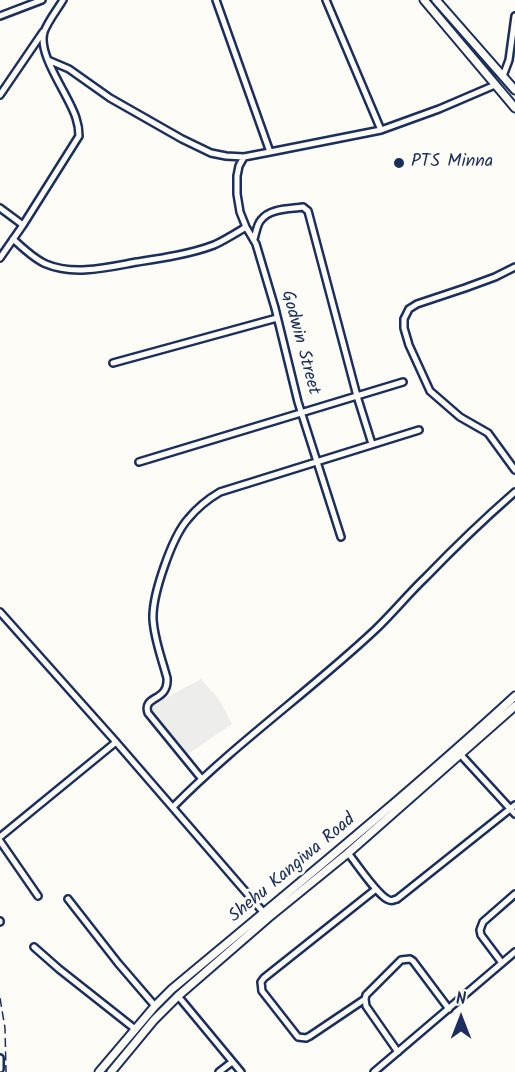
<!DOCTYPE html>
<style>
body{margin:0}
#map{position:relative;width:515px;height:1072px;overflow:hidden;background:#fdfcf7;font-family:Kalam,sans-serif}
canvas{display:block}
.north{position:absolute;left:431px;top:988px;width:60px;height:60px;-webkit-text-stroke:4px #fdfcf7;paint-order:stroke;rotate:0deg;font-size:16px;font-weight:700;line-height:24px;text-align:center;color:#1b2f5e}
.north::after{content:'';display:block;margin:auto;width:21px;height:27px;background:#1b2f5e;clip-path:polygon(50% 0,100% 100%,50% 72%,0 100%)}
</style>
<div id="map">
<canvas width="515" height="1072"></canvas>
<div class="north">N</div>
</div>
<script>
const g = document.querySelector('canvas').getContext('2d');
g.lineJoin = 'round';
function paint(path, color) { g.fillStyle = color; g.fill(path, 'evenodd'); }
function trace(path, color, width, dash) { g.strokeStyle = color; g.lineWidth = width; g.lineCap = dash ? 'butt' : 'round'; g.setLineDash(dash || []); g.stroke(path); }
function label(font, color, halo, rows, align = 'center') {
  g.font = font + ' Kalam,sans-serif'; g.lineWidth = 6; g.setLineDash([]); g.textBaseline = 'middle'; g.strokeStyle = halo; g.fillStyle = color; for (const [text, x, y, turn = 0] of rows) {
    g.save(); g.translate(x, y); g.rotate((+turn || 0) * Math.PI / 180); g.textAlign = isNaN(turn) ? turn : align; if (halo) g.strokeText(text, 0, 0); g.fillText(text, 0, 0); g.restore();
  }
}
paint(new Path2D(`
 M 201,679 L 219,699 L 232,724 L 188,754 L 149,707 Z`), '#edeeec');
const minor = new Path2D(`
 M 216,0 L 270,152
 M 326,0 L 381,130
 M 0,16 L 42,0
 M 48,60 L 69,69 L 110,98 L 182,139 L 211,153 L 226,156 L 244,157 L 270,152 L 381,130 L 439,109 L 495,85
 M 503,76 L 509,60 L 515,16
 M 0,95 L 43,32
 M 244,157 L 239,166 L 237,176 L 237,194 L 240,212 L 246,227 L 256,244 L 275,308 L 298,402 L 341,537
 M 0,208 L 23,225
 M 13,239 C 23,248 34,259 46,264 C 74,276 109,267 137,262 C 163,258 190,254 214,245 C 225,240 236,233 246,227
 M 254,239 C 256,233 257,224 261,220 C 270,208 290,209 303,207 L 308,211 L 357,396 L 372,444
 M 0,258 L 23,225 L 79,136 C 79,130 78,124 76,118 C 69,95 37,55 44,32 C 48,21 57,10 63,0
 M 515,267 L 495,277 L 465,288 L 417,304 L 409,309 L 404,319 L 404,328 L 409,345 L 430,391 L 460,417 L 488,433 L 515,470
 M 113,363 L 277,318
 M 139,462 L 403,382
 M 0,612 L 116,742 L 264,913
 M 460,754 L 515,814
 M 201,778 L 148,713 C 142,695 169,702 167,678 C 162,659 154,639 153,619 C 152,595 172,537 188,519 C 197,508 208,499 220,492 L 419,430
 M 173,807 C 236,743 310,691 375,630 C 393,613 408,594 426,577 C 454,548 484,519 515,492
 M 0,837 L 116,742
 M 0,841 L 38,896
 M 348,853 C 357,864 376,893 387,899 C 392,902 392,900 397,899 L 515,805
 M 68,899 L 118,963 L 155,1006
 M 0,921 L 0,922
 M 34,947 L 59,969 L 135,1029
 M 502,963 L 481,935 L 480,930 L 483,922 L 515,894
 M 178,996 L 241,1072
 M 365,999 L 310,1036 L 306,1038 L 298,1037 L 262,991 L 261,982 L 264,978 L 376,889
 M 398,1052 L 366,1006 L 365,999 L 366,995 L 401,960 L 410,959 L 413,961 L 449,1009
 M 0,1058 L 0,1069
 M 219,1072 L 232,1062
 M 374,1072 L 515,952`);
const major = new Path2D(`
 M 424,0 L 515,108
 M 436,0 L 515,90
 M 99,1072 L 155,1006 L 172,989 C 287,893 404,798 515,696
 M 111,1072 L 154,1020 L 178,996 L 268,918 L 348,853 L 515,706`);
trace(minor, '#1b2f5e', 10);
trace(major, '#1b2f5e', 11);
trace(minor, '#fdfcf7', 5);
trace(major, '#fdfcf7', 7);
trace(new Path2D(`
 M 0,998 L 5,1028 L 6,1072`), '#1b2f5e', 1.5, [9, 4.5]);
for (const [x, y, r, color] of [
 [399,163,6,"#1b2f5e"]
]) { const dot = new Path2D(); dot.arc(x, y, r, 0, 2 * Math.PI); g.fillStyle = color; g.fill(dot); trace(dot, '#fdfcf7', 2); }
label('18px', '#1b2f5e', '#fdfcf7', [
 ["PTS Minna",411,163]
], 'left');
label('18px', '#1b2f5e', '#fdfcf7', [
 ["Godwin Street",299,343,75],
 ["Shehu Kangiwa Road",293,869,-40]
]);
</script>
